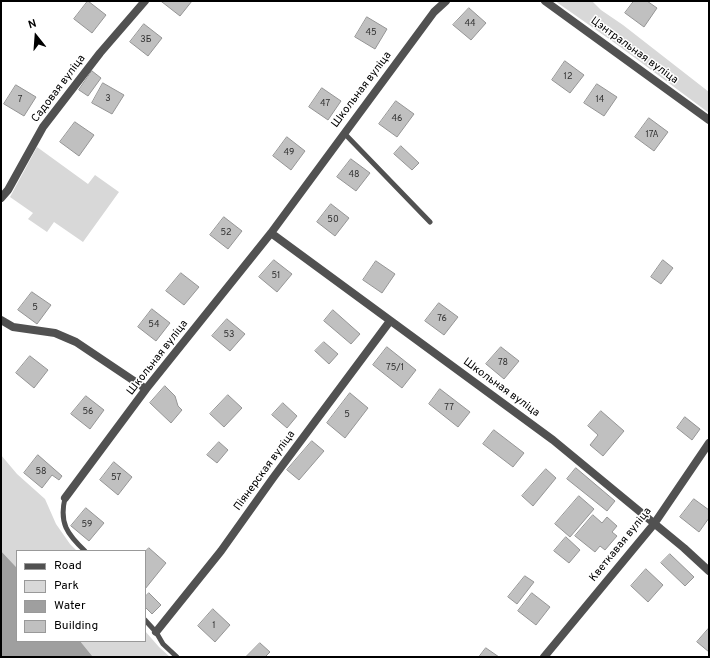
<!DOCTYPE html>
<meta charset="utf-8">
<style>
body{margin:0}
#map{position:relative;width:710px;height:658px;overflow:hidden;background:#fff;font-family:Overpass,sans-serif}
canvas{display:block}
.frame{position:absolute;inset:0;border:2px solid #000;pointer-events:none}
.legend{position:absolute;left:16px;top:550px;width:130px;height:92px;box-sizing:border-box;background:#fff;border:1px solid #999;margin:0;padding:5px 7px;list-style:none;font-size:12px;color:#000}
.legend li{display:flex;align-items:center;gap:8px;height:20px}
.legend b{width:20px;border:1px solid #999}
.north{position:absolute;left:16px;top:16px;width:40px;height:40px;-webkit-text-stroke:3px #fff;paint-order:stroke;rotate:343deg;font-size:11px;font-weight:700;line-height:16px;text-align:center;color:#000}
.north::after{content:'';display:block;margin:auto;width:14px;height:18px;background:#000;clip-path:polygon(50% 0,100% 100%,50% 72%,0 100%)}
</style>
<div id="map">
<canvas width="710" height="658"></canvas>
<div class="frame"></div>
<ul class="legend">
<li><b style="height:5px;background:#515151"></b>Road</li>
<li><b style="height:11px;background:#d8d8d8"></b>Park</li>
<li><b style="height:11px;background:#9f9f9f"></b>Water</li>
<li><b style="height:11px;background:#c0c0c0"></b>Building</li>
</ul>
<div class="north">N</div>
</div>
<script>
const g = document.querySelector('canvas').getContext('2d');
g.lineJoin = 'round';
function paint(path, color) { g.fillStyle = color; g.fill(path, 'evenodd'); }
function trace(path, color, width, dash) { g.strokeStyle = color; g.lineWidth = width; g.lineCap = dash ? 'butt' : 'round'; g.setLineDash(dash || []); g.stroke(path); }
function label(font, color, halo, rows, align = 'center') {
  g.font = font + ' Overpass,sans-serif'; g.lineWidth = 3; g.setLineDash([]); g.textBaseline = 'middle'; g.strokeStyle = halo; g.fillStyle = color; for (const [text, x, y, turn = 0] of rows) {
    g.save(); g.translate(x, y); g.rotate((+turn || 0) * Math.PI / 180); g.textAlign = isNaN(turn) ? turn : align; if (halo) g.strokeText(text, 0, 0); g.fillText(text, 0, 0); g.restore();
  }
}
paint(new Path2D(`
 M 555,1 L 592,1 L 601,10 L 623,25 L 709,92 L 709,113 L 619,46 Z
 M 37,147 L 88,184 L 95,175 L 119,192 L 83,242 L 54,222 L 47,232 L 28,219 L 33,213 L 10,197 Z
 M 1,455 L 17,474 L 45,499 L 56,524 L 70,544 L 77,551 L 17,551 L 17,568 L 1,551 Z
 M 145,631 L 159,647 L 170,657 L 93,657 L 80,641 L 145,641 Z`), '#d8d8d8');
paint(new Path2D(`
 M 1,551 L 17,568 L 17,641 L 80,641 L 93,657 L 1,657 Z`), '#9f9f9f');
const building = new Path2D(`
 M 88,1 L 106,15 L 92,33 L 74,19 Z
 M 163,1 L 192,1 L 180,16 L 162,2 Z
 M 634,1 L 647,1 L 657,8 L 644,27 L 625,13 Z
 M 469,8 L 486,23 L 471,40 L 453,25 Z
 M 367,17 L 387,29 L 375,49 L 355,37 Z
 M 144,24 L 162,38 L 148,56 L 130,42 Z
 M 565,61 L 584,75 L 570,93 L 552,80 Z
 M 92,71 L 101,78 L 88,96 L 79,90 Z
 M 103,83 L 124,95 L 112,114 L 92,103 Z
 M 597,84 L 617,97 L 604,116 L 584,103 Z
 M 16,85 L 36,97 L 24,116 L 4,104 Z
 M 322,88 L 341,101 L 328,120 L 309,107 Z
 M 396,101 L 414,114 L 397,137 L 379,124 Z
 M 649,118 L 668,132 L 654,151 L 635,137 Z
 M 75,122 L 94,135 L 79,156 L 60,142 Z
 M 287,137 L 305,151 L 291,170 L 273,156 Z
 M 401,146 L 419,163 L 412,170 L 394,154 Z
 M 351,159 L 370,173 L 356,191 L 337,177 Z
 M 331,204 L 349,218 L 335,236 L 317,222 Z
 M 224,217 L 242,231 L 228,249 L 210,235 Z
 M 274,260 L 292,274 L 277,292 L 259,277 Z
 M 663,260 L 673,268 L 661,284 L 651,277 Z
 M 376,261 L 395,274 L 382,293 L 363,280 Z
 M 181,273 L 199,287 L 184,305 L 166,291 Z
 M 32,292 L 51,305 L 37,324 L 18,310 Z
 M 439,303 L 458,317 L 444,335 L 425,321 Z
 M 152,309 L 170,323 L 156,341 L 138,327 Z
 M 333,310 L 360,334 L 351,344 L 324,321 Z
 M 227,319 L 245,334 L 230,351 L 212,336 Z
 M 324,342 L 338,354 L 329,364 L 315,351 Z
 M 387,347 L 416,370 L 402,388 L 373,365 Z
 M 501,347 L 519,361 L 504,379 L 486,364 Z
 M 30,356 L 48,370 L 34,388 L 16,373 Z
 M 165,386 L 175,396 L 178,406 L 182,410 L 171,423 L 150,403 Z
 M 440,389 L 470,412 L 458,427 L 429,404 Z
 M 350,393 L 368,408 L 345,438 L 327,423 Z
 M 228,395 L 242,408 L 224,427 L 210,414 Z
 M 86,396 L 104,410 L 90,429 L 71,414 Z
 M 283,403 L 297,416 L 287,428 L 272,415 Z
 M 601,411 L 624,431 L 603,456 L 590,445 L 598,435 L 588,426 Z
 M 685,417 L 700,429 L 692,440 L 677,428 Z
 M 494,430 L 524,453 L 513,467 L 483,444 Z
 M 312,441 L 324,451 L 299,480 L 287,470 Z
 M 219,442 L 228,450 L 217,463 L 207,455 Z
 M 38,455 L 62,476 L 59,480 L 52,475 L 42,488 L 24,473 Z
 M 114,462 L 132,477 L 118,495 L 100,480 Z
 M 576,468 L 615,501 L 607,511 L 567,479 Z
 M 546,469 L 556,478 L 533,506 L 522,496 Z
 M 579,496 L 594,509 L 570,537 L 555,524 Z
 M 694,499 L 709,510 L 709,518 L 699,532 L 680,517 Z
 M 86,508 L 104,523 L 89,541 L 71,526 Z
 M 593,515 L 602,523 L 607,517 L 617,526 L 612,532 L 617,536 L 605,550 L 600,546 L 595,552 L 575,536 Z
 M 566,537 L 580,550 L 569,563 L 554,551 Z
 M 149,548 L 166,563 L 145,589 L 145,552 Z
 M 670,554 L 694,577 L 685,586 L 661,563 Z
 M 646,569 L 663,585 L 648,602 L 631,586 Z
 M 525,576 L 534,582 L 517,604 L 508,597 Z
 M 149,593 L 161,605 L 152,614 L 145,607 L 145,597 Z
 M 532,593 L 550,607 L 536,625 L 518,611 Z
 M 213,609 L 230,625 L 215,642 L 198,626 Z
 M 709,628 L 709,652 L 697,642 Z
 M 260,643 L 270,652 L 265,657 L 246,657 Z
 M 486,648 L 499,657 L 479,657 Z`);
paint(building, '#c0c0c0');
trace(building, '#959595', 1);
trace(new Path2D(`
 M 344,133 L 430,222
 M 65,498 C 59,523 67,534 85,551
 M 145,620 L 156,632 L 163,644 L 177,657`), '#515151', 5);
trace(new Path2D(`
 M 545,1 L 709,120
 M 1,198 L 8,190 L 43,127 L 100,53 L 145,1
 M 271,233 L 553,440 L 684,548 L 709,571
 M 1,320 L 13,327 L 55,333 L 76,342 L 146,389
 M 65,498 L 146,389 L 271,233 L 434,12 L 446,1
 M 156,632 L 221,551 L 273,478 L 390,321
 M 544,657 L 654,524 L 709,443`), '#515151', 8);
label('9px', '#303030', null, [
 ["44",470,24],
 ["45",371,33],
 ["3Б",146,40],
 ["12",568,77],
 ["3",108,99],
 ["7",20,100],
 ["14",600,100],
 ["47",325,104],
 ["46",397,119],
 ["17А",652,135],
 ["49",289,153],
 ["48",354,175],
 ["50",333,220],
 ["52",226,233],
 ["51",276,276],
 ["5",35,308],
 ["76",442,319],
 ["54",154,325],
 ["53",229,335],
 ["78",503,363],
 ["75/1",395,368],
 ["77",449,408],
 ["56",88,412],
 ["5",347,415],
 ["58",41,472],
 ["57",116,478],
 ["59",87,525],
 ["1",214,626]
]);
label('11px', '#000', '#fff', [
 ["Цэнтральная вуліца",634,51,36],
 ["Садовая вуліца",59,89,-53],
 ["Школьная вуліца",362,90,-53],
 ["Школьная вуліца",158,358,-52],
 ["Школьная вуліца",501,388,36],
 ["Піянерская вуліца",265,471,-54],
 ["Кветкавая вуліца",621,545,-51]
]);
</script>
